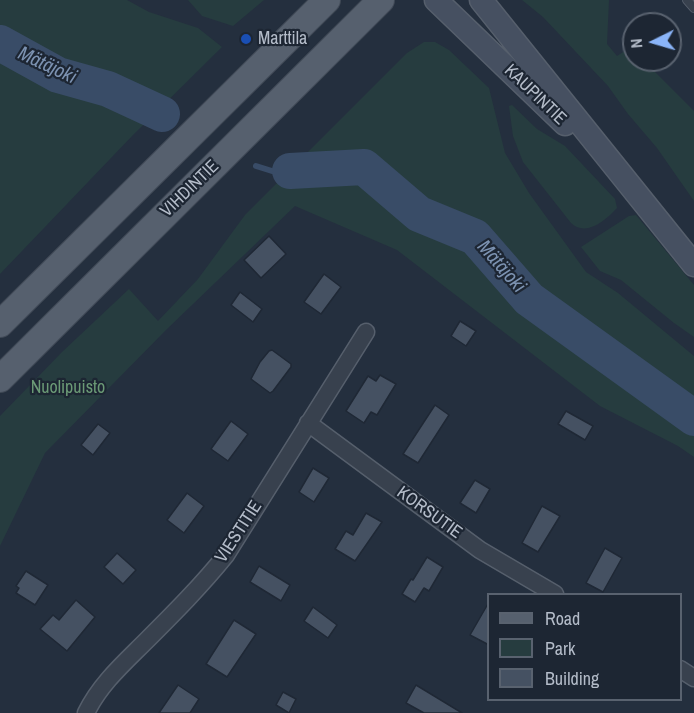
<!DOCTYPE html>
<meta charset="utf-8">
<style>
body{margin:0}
#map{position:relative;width:694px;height:713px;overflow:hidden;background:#242f3e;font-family:"Archivo Narrow",sans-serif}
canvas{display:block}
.legend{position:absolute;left:487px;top:593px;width:195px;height:108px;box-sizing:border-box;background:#1d2633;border:2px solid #59626f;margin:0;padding:8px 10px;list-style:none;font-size:18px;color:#b4bcc9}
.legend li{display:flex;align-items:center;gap:12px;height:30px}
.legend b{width:30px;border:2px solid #59626f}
.north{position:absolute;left:622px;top:12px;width:60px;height:60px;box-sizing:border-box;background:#1d2633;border:2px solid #59626f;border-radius:50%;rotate:265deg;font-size:16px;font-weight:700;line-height:24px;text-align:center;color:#b4bcc9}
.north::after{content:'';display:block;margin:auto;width:21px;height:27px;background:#8ab4f8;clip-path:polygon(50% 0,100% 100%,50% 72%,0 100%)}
</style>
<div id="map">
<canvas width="694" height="713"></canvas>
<ul class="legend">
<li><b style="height:8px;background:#56606e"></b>Road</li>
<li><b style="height:16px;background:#263c3f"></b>Park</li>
<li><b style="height:16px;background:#455162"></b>Building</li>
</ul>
<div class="north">N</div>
</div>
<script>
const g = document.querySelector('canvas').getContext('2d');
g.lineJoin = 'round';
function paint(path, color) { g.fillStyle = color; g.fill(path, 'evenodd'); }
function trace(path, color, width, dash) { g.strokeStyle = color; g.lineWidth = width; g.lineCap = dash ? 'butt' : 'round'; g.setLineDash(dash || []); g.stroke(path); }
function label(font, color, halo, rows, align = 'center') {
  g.font = font + ' "Archivo Narrow",sans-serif'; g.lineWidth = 4.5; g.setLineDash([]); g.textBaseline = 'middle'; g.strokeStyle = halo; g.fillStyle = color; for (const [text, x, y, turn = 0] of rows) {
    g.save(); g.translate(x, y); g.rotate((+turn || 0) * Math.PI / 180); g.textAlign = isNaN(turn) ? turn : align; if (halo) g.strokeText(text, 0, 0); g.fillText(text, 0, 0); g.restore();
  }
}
paint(new Path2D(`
 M 0,0 L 127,0 L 149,12 L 198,28 L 222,47 L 133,135 L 0,274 Z
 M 188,0 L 264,0 L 233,26 L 202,16 Z
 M 522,0 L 609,0 L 607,44 L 617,56 L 631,47 L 634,51 L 634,60 L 643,60 L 694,111 L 694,201 L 657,148 L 628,114 L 608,86 L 543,17 Z
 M 424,42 L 435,42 L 449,50 L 489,88 L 505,153 L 529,193 L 586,272 L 618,293 L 694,356 L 694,457 L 678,446 L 600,406 L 397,250 L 295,206 L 166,330 L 45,453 L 0,546 L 0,416 L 62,352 L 129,289 L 158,321 L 198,279 L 245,215 L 407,53 Z
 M 512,105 L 537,129 L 565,146 L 615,199 L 617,208 C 605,221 586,237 571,223 L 523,162 L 513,136 L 509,106 Z
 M 636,215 L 694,285 L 694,337 L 674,323 L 621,280 L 600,271 L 581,247 L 629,216 Z`), '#263c3f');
trace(new Path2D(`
 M 256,166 L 272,171 L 290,171`), '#394c67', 6);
trace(new Path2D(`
 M 0,43 L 58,75 L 108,89 L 162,114
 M 290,171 L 364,167 L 419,214 L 475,237 L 529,299 L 694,418`), '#394c67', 36);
const building = new Path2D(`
 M 269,236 L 286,254 L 261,278 L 244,260 Z
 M 324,274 L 341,287 L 321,314 L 304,302 Z
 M 240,292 L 262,309 L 253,322 L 231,305 Z
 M 460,321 L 476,331 L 466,346 L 451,336 Z
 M 272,350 L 291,364 L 291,367 L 273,391 L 270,393 L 251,379 L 260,362 L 269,351 Z
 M 380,375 L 396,384 L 377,415 L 371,412 L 364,423 L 346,411 L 368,376 L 376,381 Z
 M 435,405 L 449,415 L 418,463 L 403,454 Z
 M 566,411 L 593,426 L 585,440 L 558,424 Z
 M 231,421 L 248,434 L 228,461 L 211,449 Z
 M 98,424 L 110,433 L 93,455 L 81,445 Z
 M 313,468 L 329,478 L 314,502 L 299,492 Z
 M 475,480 L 490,489 L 476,513 L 460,503 Z
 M 187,493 L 204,506 L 184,533 L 167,520 Z
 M 542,506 L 560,516 L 538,552 L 522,543 Z
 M 366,513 L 382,522 L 355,561 L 335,549 L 346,531 L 353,535 Z
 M 605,548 L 622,558 L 603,592 L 586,583 Z
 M 117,553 L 136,570 L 123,584 L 104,567 Z
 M 427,557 L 443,567 L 429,591 L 424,588 L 415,602 L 402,594 L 411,579 L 413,580 Z
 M 259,566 L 290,585 L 281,601 L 250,582 Z
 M 26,571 L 48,585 L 35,605 L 16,593 L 19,588 L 16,586 Z
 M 76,600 L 95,617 L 67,651 L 40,629 L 53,615 L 59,620 Z
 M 489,602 L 489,645 L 470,635 Z
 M 313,607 L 337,625 L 328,638 L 304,621 Z
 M 234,620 L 256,634 L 227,677 L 206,664 Z
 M 178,685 L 199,699 L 190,713 L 159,713 Z
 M 416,685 L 462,713 L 424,713 L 406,703 Z
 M 283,692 L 296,699 L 289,713 L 276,705 Z`);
paint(building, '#455162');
trace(building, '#1f2835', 1.5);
const lane = new Path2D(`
 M 687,0 L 694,8`);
const street = new Path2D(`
 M 308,423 L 480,550 L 555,594
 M 680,669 L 694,678
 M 86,713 C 100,684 124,663 146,641 C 174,613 201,586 226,555 L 366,332`);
const secondary = new Path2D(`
 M 436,0 L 565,124
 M 481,0 L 694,265`);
const primary = new Path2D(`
 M 0,324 L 327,0
 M 0,379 L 381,0`);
trace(lane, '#565f6c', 10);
trace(street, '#565f6c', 19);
trace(secondary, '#565f6c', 25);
trace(primary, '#414a57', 28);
trace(lane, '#38414e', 8);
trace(street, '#38414e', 16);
trace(secondary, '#465061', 22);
trace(primary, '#56606e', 26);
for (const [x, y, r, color] of [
 [246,39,6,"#1a4fb4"]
]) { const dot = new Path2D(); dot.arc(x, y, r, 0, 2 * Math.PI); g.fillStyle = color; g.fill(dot); trace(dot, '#1d2633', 2); }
label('18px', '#b4bcc9', '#1d2633', [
 ["Marttila",258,39]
], 'left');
label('18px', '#b4bcc9', '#1d2633', [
 ["KAUPINTIE",535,95,44],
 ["VIHDINTIE",190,189,-44],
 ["KORSUTIE",429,513,36],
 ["VIESTITIE",239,532,-57]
]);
label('18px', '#6b9a76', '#1d2633', [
 ["Nuolipuisto",68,388]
]);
label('italic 20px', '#7c92b1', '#1d2633', [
 ["Mätäjoki",47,66,25],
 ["Mätäjoki",501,267,49]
]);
</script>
